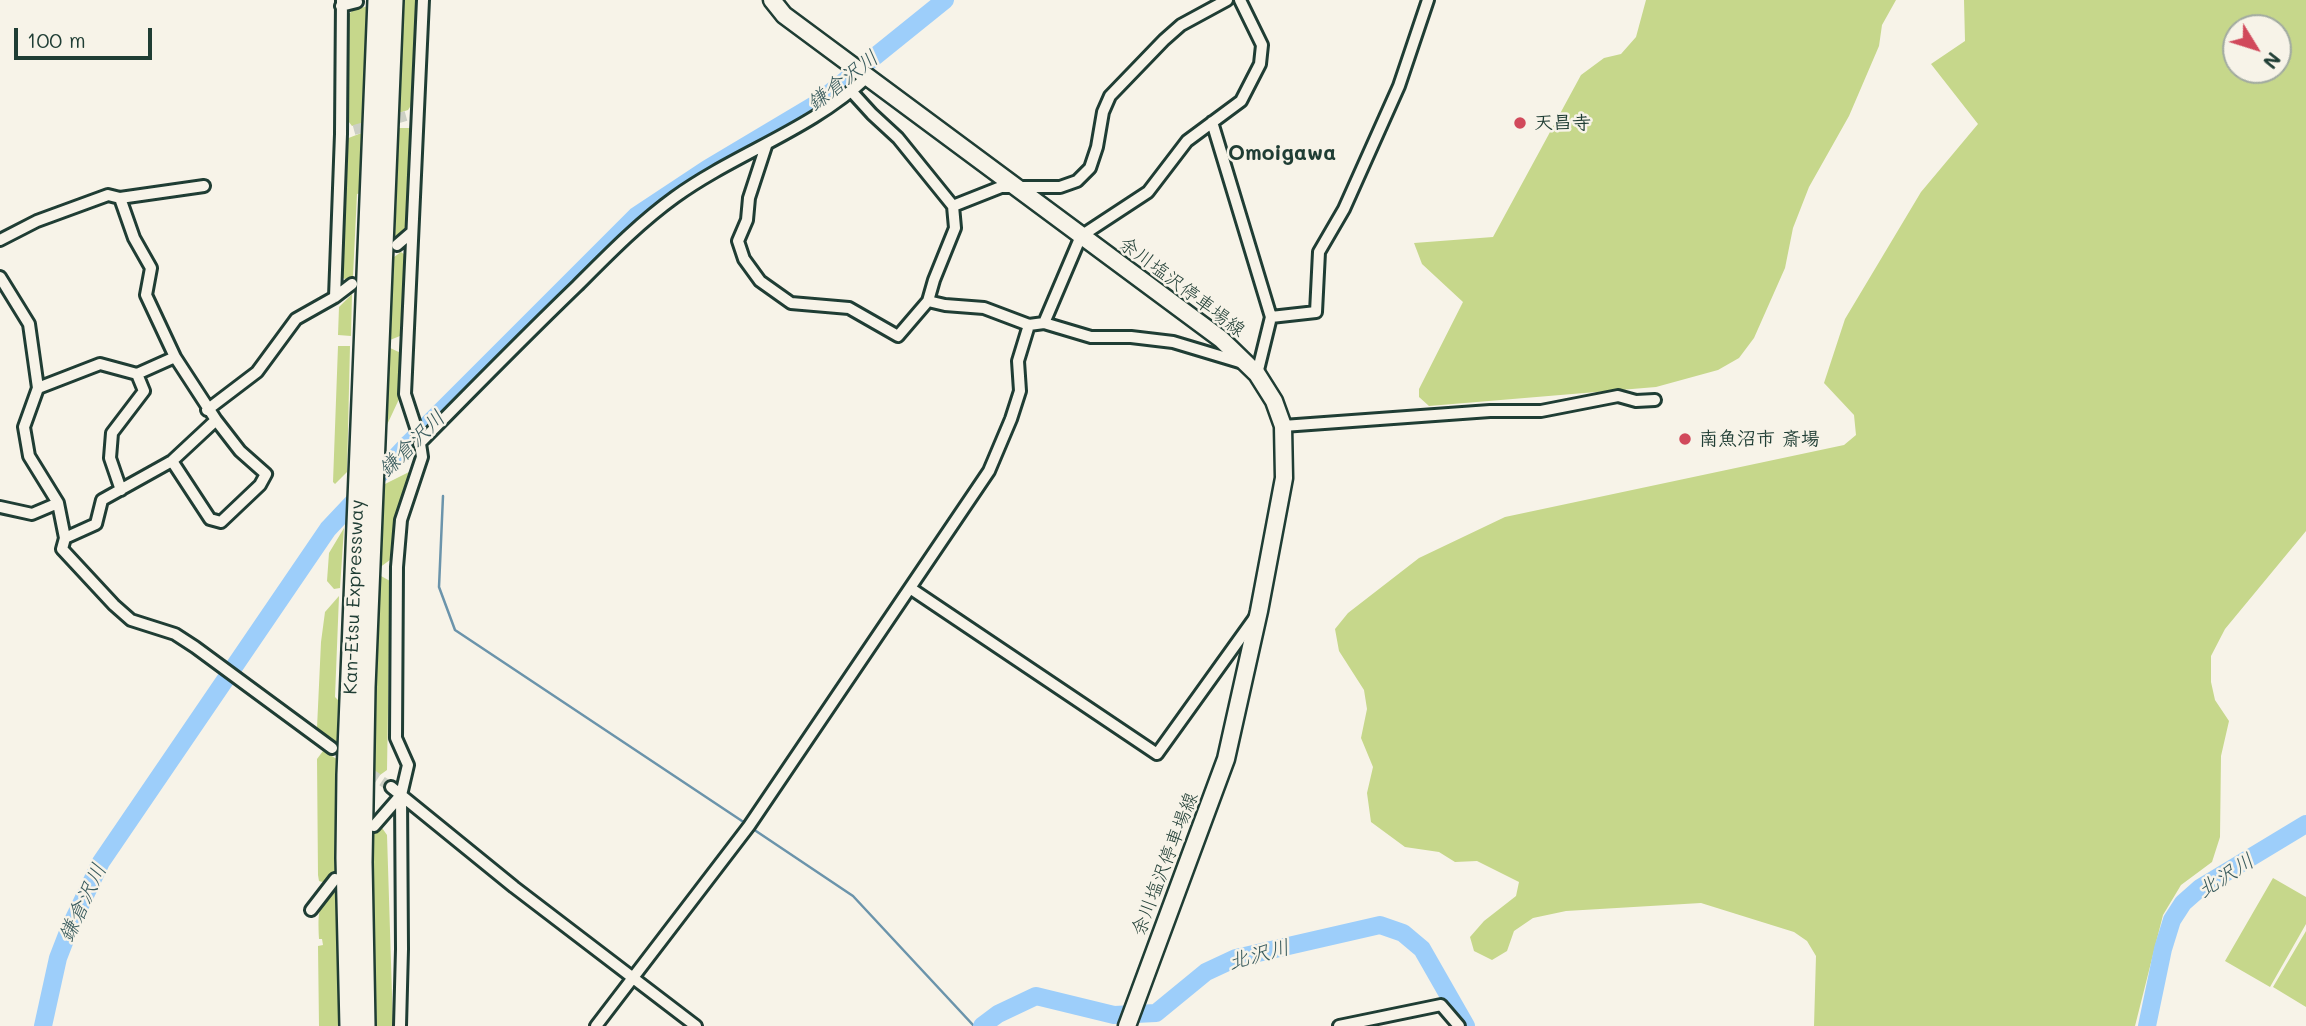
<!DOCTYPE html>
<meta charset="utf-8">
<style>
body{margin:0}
#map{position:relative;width:2306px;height:1026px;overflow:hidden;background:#f7f3e8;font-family:Mali,sans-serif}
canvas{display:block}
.north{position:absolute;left:2222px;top:14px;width:70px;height:70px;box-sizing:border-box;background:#f7f3e8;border:2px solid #a1aaa0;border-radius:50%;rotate:128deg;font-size:19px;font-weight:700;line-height:28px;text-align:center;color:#1f3d34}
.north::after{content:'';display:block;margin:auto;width:24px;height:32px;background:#d1495b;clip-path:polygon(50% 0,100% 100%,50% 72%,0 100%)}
.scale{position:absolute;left:14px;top:28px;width:138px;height:32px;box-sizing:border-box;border:4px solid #1f3d34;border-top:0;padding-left:9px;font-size:21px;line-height:24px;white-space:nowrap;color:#1f3d34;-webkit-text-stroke:5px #f7f3e8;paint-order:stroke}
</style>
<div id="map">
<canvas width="2306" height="1026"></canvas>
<div class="north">N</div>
<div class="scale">100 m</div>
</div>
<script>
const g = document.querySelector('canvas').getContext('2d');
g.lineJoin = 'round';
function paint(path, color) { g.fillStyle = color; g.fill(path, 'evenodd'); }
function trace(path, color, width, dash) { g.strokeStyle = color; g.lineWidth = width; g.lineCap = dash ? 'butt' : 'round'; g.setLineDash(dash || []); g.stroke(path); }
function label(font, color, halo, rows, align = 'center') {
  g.font = font + ' Mali,"Klee One",sans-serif'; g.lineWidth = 5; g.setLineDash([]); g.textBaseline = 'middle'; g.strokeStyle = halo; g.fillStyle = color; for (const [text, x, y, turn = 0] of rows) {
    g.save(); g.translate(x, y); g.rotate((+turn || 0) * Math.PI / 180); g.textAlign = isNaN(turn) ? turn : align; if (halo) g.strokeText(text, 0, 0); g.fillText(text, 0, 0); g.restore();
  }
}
paint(new Path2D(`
 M 402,0 L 416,0 L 412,104 L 408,110 L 399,113 Z
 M 1646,0 L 1896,0 L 1882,25 L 1879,46 L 1849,116 L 1809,187 L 1793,228 L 1785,268 L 1754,338 L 1739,358 L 1718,370 L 1656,387 L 1429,406 L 1419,397 L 1419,389 L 1463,302 L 1422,264 L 1414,243 L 1493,237 L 1581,75 L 1604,58 L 1621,54 L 1636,37 Z
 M 1964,0 L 2306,0 L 2306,531 L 2225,629 L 2211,656 L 2211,682 L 2215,700 L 2229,721 L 2221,756 L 2220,837 L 2212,862 L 2181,885 L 2163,915 L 2135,1026 L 1814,1026 L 1816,956 L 1807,941 L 1794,932 L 1701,903 L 1566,911 L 1533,918 L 1514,931 L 1507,951 L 1492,960 L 1474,951 L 1470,937 L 1484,921 L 1516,896 L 1519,882 L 1477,861 L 1455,862 L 1439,852 L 1405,847 L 1371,822 L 1367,793 L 1373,767 L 1361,738 L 1367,709 L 1364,690 L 1339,651 L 1335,629 L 1348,613 L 1419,558 L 1505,517 L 1844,445 L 1856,435 L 1854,415 L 1824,383 L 1845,319 L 1921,192 L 1978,124 L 1931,64 L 1965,41 ZM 2278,28 L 2278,70 L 2236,70 L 2236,28 Z
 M 368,6 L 364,123 L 352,126 L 345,117 L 344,73 L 349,71 L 349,65 L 345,64 L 348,15 L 353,10 Z
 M 399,128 L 412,128 L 407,228 L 395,239 Z
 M 364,132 L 361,193 L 357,194 L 353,276 L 347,281 L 340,275 L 341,203 L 345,202 L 345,194 L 342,194 L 346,139 Z
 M 401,252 L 405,255 L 400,336 L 390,340 L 394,257 Z
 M 352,294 L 351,336 L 338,335 L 339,307 Z
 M 338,346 L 350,346 L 347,472 L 335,484 L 333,482 Z
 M 390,348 L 401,353 L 400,397 L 386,427 Z
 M 411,471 L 395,518 L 394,557 L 379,568 L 383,485 Z
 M 344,528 L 340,588 L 334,589 L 327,581 L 329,553 Z
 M 381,576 L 390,581 L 387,770 L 380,775 L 372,769 L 379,578 Z
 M 339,596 L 335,697 L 338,700 L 337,744 L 317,728 L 321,642 L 325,612 Z
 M 323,751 L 337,759 L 337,869 L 326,883 L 319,881 L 318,875 L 317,759 Z
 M 380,825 L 387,835 L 393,1026 L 375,1026 L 372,836 Z
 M 2273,878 L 2306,897 L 2306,924 L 2270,987 L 2225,961 Z
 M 337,886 L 339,1026 L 319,1026 L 318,946 L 323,945 L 322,939 L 319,939 C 318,909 317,908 337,886 Z
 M 2306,931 L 2306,1007 L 2273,987 Z`), '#c6d78b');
trace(new Path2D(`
 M 443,496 L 439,587 L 455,630 L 745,823
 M 750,827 L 853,896 L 974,1026`), '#6b94ab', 2.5);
trace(new Path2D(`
 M 43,1026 L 58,958 L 70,927 L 101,862 L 328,529 L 409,443 L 636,216 L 707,169 L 816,104 L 945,0
 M 982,1026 L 998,1014 L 1036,996 L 1114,1015 L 1156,1013 L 1206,972 L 1236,958 L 1380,925 L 1403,933 L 1422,949 L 1466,1026
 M 2147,1026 L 2163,949 L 2172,920 L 2183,903 L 2200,888 L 2306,824`), '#9dcefa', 18);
trace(new Path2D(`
 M 354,130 L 406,116
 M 332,748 L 391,787`), '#cccfc4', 10, [10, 5]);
const minor = new Path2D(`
 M 341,6 L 357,2
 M 852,92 L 872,114 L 898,138 L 953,206 L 955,228 L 934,280 L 928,301 L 945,305 L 984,308 L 1029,325 L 1044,323 L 1091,337 L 1131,337 L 1173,342 L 1243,363
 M 1212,122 L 1271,317 L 1257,374
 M 766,146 L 749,198 L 747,220 L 738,241 L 744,259 L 760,281 L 791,303 L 849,308 L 898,336 L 928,301
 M 120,198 L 204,186
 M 953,206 L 1001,187 L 1060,187 L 1077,181 L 1090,168 L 1097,147 L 1103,112 L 1110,96 L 1164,40 L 1181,25 L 1227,0
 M 0,240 L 37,221 L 108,195 L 120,198 L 134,238 L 151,268 L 146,295 L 175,357
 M 397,245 L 412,232
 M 0,277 L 29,324 L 38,388 L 24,427 L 29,456 L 58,503 L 65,538 L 62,549 L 114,605 L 131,620 L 175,634 L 195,647 L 332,748
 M 335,297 L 341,134 L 342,0
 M 1271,317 L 1316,312 L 1319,252 L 1344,209 L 1399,86 L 1428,0
 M 1044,323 L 1081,236 L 1148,192 L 1187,141 L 1241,101 L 1260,64 L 1262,45 L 1240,0
 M 38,388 L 100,364 L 137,374 L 175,357 L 216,420 L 172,461 L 102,500 L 96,524 L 65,538
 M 207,410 L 257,372 L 296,319 L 335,297 L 352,284
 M 1283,426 L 1490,411 L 1541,411 L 1618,396 L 1636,401 L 1655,400
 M 419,444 C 471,391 523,338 577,286 C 608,255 639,223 675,197 C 736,153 811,130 867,77
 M 172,461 L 210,519 L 221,522 L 260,485 L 266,474 L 240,451 L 216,420
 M 121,490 L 110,458 L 112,433 L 144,391 L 137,374
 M 0,507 L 32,514 L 58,503
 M 910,588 L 1157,754 L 1256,616
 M 391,787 L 514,887 L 696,1026
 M 374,826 L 401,795 L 408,765 L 396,738 L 397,567 L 401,520 L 422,457 L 419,437 L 405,394 L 423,0
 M 311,910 L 335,879
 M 400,1026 L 402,949 L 401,795
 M 596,1026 L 749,826 L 989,471 L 1011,419 L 1020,391 L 1018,361 L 1029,325
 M 1339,1026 L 1441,1005 L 1459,1026`);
const secondary = new Path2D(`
 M 772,0 L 784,15 L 1221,339 L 1257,374 L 1274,401 L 1283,426 L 1284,478 L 1259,611 L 1226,759 L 1127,1026`);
const motorway = new Path2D(`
 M 350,1026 L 346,858 L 347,775 L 378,0
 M 365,1026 L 362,862 L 365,687 L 393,0`);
trace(minor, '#1f3d34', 16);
trace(secondary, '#1f3d34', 21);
trace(motorway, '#1f3d34', 24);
trace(minor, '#f7f3e8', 10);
trace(secondary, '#f7f3e8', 16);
trace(motorway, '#f7f3e8', 19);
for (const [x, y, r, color] of [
 [1520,123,7,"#d1495b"],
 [1685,439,7,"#d1495b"]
]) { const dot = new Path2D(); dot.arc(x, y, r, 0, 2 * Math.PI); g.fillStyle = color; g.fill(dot); trace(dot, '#f7f3e8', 2.5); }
label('bold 19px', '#1f3d34', '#f7f3e8', [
 ["天昌寺",1534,123],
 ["南魚沼市 斎場",1699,439]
], 'left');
label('19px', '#1f3d34', '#f7f3e8', [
 ["余川塩沢停車場線",1182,287,37],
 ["Kan-Etsu Expressway",354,597,-88],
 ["余川塩沢停車場線",1165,864,-69]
]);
label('italic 21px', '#385a5c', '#f7f3e8', [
 ["鎌倉沢川",843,81,-38],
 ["鎌倉沢川",412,444,-45],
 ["北沢川",2226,876,-33],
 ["鎌倉沢川",83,903,-65],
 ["北沢川",1259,955,-15]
]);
label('bold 21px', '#1f3d34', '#f7f3e8', [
 ["Omoigawa",1282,154]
]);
</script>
